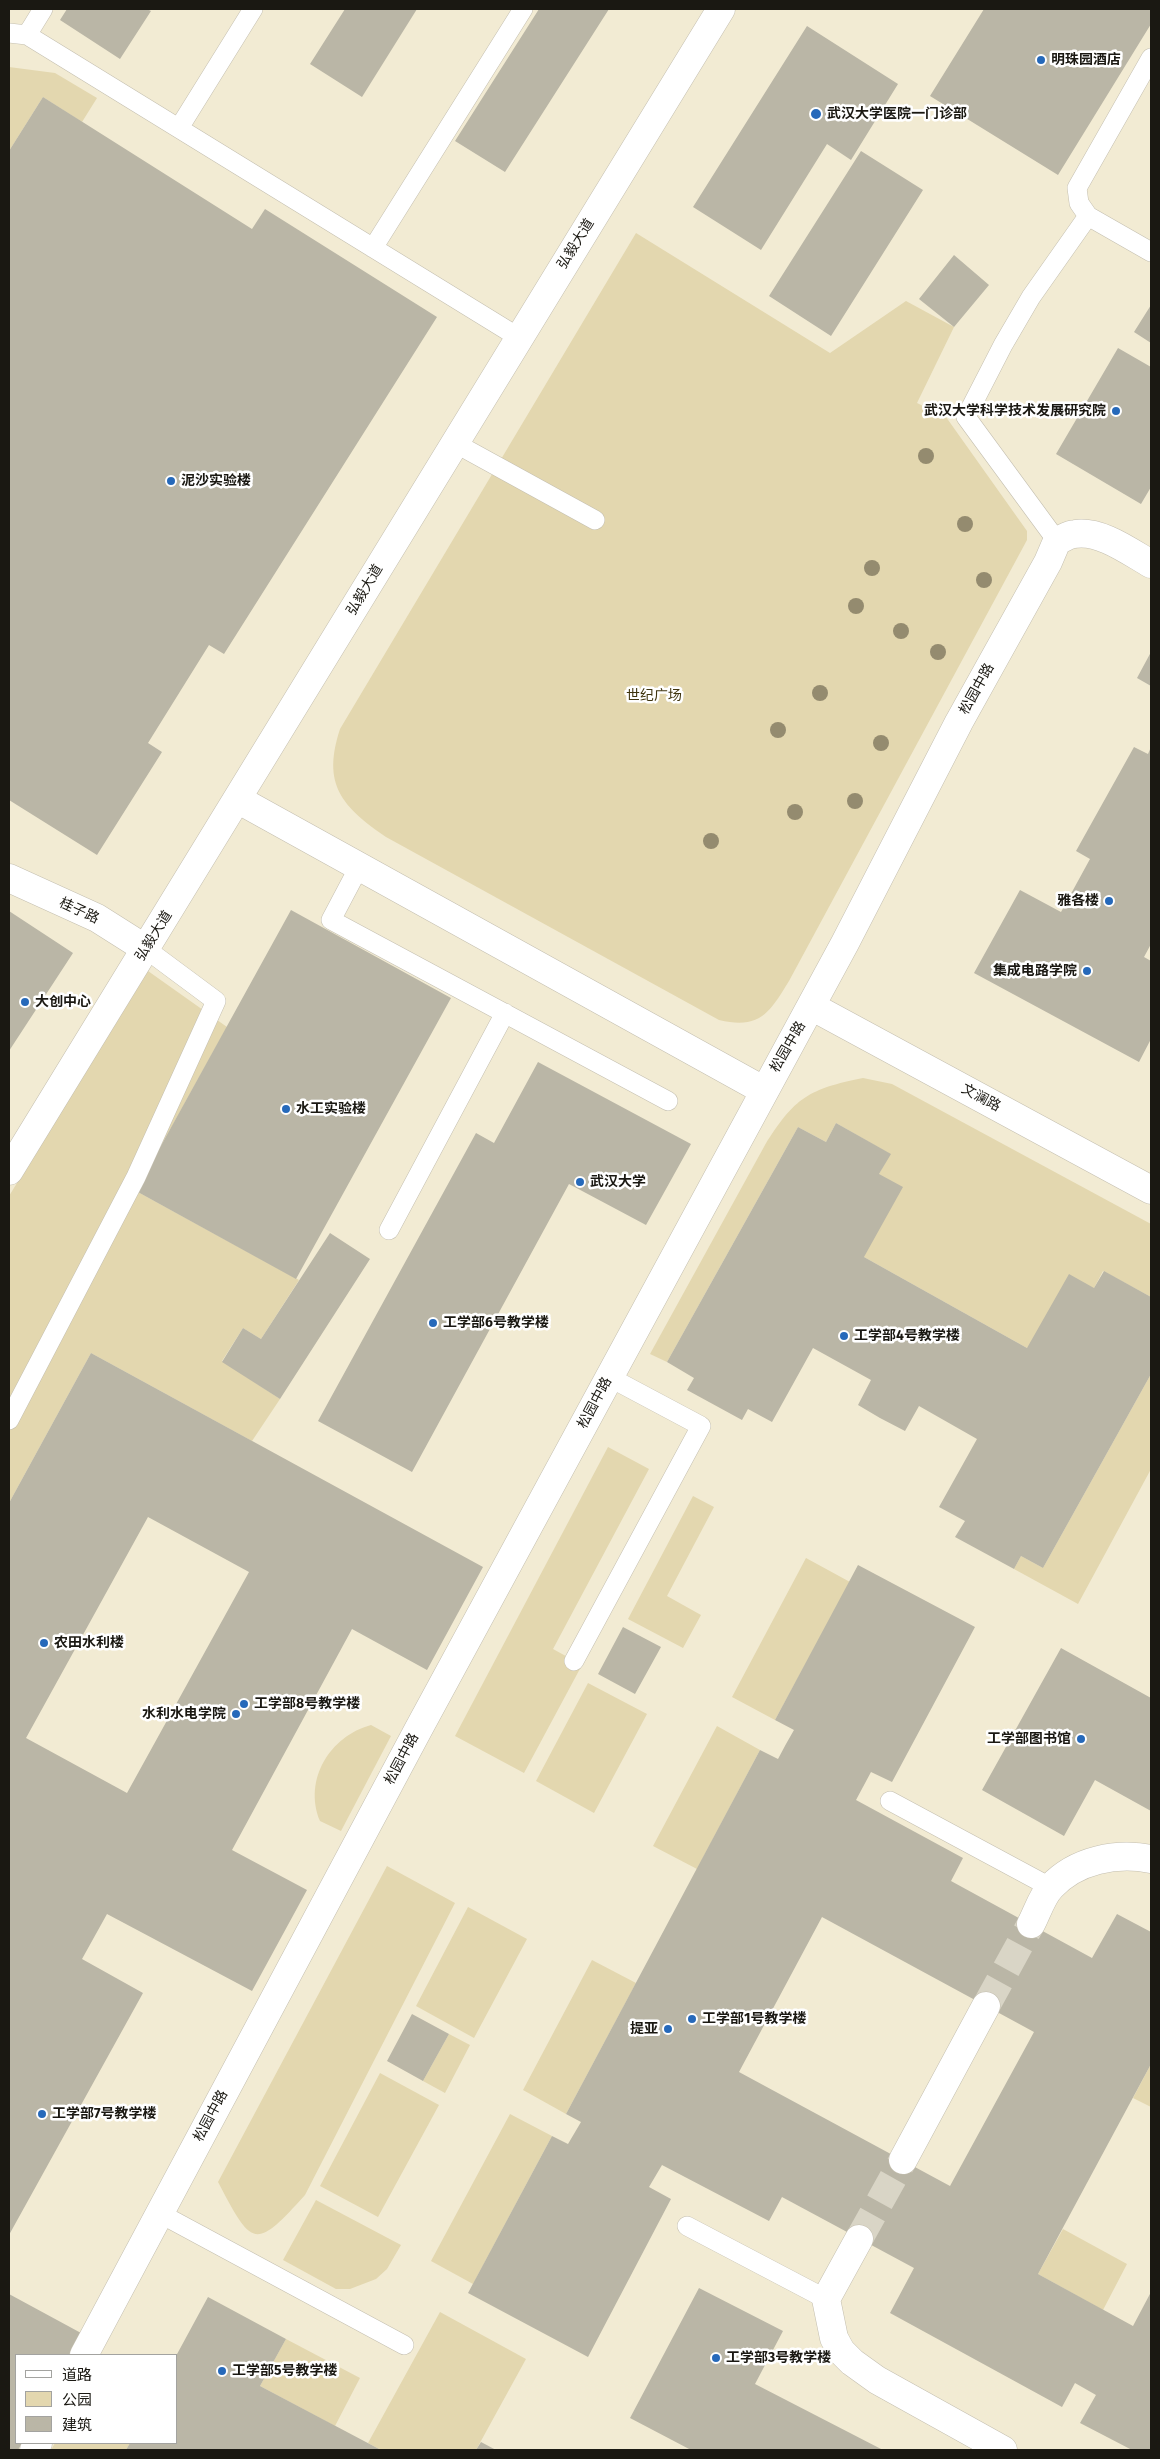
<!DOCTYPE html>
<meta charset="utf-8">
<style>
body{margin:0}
#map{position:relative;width:1160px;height:2459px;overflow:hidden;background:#fbf6e6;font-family:"Fira Sans","Noto Sans SC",sans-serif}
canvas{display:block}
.frame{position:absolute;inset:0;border:10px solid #1a1812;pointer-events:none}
.legend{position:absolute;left:15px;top:2354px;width:162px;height:90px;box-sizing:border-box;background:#fff;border:1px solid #a3a3a0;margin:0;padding:6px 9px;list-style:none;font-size:15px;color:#1a1812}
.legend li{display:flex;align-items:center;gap:10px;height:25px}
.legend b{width:25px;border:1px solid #a3a3a0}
</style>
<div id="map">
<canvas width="1160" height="2459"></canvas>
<div class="frame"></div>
<ul class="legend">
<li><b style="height:6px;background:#fff"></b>道路</li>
<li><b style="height:14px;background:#e3d7af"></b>公园</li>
<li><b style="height:14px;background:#bab6a6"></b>建筑</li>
</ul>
</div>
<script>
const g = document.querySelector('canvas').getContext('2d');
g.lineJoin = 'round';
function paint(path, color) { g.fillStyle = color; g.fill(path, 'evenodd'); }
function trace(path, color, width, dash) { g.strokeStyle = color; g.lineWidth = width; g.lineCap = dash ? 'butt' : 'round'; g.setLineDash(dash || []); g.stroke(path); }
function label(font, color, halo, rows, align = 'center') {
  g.font = font + ' "Fira Sans","Noto Sans SC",sans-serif'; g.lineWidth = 5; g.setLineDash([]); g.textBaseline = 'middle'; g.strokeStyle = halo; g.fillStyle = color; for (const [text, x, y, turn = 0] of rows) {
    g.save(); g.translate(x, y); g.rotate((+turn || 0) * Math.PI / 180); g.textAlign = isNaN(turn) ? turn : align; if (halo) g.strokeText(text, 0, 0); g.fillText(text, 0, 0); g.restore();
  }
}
paint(new Path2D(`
 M 9,9 L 1151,9 L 1151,2450 L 9,2450 ZM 16,2355 L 176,2355 L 176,2443 L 16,2443 Z`), '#f2ebd3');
paint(new Path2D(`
 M 9,67 L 55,73 L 97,98 L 82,122 L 43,97 L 9,151 Z
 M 636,233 L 830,353 L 906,301 L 954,327 L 917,403 L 946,417 L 1027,531 L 1027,540 L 789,981 C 770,1012 760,1030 719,1020 L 386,837 C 341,806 322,784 340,729 Z
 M 148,971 L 227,1027 L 136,1191 L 299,1280 L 261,1339 L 243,1328 L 222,1361 L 280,1399 L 252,1441 L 91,1353 L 9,1503 L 9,1196 Z
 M 863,1078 L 892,1084 L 1151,1224 L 1151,1297 L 1103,1271 L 1094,1288 L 1027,1348 L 864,1257 L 879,1174 L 890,1154 L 836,1123 L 826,1142 L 798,1127 L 667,1362 L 650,1354 L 765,1145 C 795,1097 809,1089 863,1078 Z
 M 1151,1374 L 1151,1469 L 1078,1604 L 1014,1569 L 1021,1556 L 1043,1568 Z
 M 608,1447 L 649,1469 L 553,1649 L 582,1665 L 524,1773 L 455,1736 Z
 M 693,1496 L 714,1507 L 667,1596 L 701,1615 L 683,1648 L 628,1619 Z
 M 806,1558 L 850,1582 L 775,1720 L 732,1697 Z
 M 588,1683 L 647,1714 L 594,1813 L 536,1781 Z
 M 371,1725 L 391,1736 L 341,1831 L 320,1821 C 303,1780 330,1736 371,1725 Z
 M 717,1726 L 760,1750 L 697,1869 L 653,1846 Z
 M 387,1866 L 455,1903 L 305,2195 C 254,2252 252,2246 218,2182 Z
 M 468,1907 L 527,1939 L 474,2038 L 416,2006 Z
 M 592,1960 L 636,1983 L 566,2114 L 523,2090 Z
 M 449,2034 L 470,2045 L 445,2093 L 423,2081 Z
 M 1151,2064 L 1151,2107 L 1133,2098 Z
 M 380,2073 L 439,2105 L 378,2217 L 320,2186 Z
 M 510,2114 L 552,2136 L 473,2284 L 431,2261 Z
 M 316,2200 L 401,2245 L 387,2269 L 376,2279 L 350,2289 L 336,2289 L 283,2260 Z
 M 1063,2229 L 1127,2264 L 1103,2310 L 1038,2274 Z
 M 440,2312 L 526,2359 L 476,2450 L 381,2450 L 368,2443 Z
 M 286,2339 L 360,2378 L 335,2426 L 260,2386 Z
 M 55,2443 L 130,2443 L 126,2450 L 51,2450 Z`), '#e3d7af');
paint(new Path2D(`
 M 67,9 L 147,9 L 151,11 L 120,59 L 60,20 Z
 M 345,9 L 417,9 L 362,97 L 310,64 Z
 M 539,9 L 609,9 L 505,172 L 455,141 Z
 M 984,9 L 1151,9 L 1151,24 L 1058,175 L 930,96 Z
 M 807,26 L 898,84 L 851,160 L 827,144 L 761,250 L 693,207 Z
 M 43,97 L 252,229 L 265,209 L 437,317 L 224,654 L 209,645 L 148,743 L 162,752 L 97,855 L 9,800 L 9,151 Z
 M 861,151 L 923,190 L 831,336 L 769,296 Z
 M 954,255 L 989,285 L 954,327 L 919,299 Z
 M 1151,305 L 1151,343 L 1134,332 Z
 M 1118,348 L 1151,367 L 1151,487 L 1141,504 L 1056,454 Z
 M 1151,652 L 1151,686 L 1137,678 Z
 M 1134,747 L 1148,754 L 1151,747 L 1151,944 L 1144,957 L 1151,961 L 1151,1039 L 1139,1062 L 974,973 L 1020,890 L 1061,912 L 1090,859 L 1076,851 Z
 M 291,910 L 451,998 L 296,1279 L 136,1191 Z
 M 9,911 L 73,953 L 9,1051 Z
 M 538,1062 L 691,1144 L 646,1225 L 569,1184 L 412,1472 L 318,1421 L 476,1133 L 494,1143 Z
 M 836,1123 L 891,1154 L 879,1174 L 903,1187 L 864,1257 L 1027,1348 L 1069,1274 L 1094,1288 L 1104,1271 L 1151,1297 L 1151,1374 L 1043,1568 L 1021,1556 L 1014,1569 L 955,1537 L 965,1521 L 939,1507 L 977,1439 L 919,1406 L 905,1431 L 880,1418 L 858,1405 L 871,1380 L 813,1348 L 772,1422 L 748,1409 L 742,1420 L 687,1390 L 694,1378 L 667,1362 L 798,1127 L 826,1142 Z
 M 330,1233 L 370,1259 L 280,1399 L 222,1362 L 243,1328 L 261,1339 Z
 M 91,1353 L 483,1567 L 427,1670 L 352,1629 L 232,1850 L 307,1890 L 252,1991 L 107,1914 L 82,1959 L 143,1993 L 9,2235 L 9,1503 ZM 148,1517 L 249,1572 L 127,1793 L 26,1738 Z
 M 858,1565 L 975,1627 L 892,1782 L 871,1772 L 856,1800 L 963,1858 L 951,1881 L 1092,1958 L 1117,1914 L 1151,1932 L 1151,2064 L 1038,2274 L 1133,2326 L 1151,2292 L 1151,2450 L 1132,2450 L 1080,2423 L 1096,2395 L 1075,2383 L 1062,2407 L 890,2313 L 914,2268 L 782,2197 L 769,2221 L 662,2165 L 649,2187 L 671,2199 L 588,2357 L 468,2293 L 552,2136 L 568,2144 L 581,2122 L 566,2114 L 760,1750 L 778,1759 L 786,1744 L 794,1730 L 775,1720 ZM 822,1917 L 1034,2032 L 950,2186 L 739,2072 Z
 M 623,1627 L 661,1647 L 635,1694 L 598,1674 Z
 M 1061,1648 L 1151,1698 L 1151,1811 L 1095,1780 L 1064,1836 L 982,1790 Z
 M 412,2014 L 449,2034 L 423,2081 L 387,2061 Z
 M 699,2288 L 783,2331 L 755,2384 L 883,2450 L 691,2450 L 630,2418 Z
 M 9,2294 L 81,2333 L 69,2355 L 16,2355 L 16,2443 L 22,2443 L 18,2450 L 9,2450 Z
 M 208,2297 L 286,2339 L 260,2386 L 381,2450 L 126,2450 L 130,2443 L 176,2443 L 176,2356 Z
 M 481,2442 L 496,2450 L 476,2450 Z`), '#bab6a6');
trace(new Path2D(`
 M 986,2006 L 1031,1924
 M 859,2239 L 903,2160`), '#d9d5c6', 28, [28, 14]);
const service = new Path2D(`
 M 9,33 L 27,35 L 518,337
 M 27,35 L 43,9
 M 1151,58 L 1077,188 L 1079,203 L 1088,216 L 1151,252
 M 179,128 L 253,9
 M 373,248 L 523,9
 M 453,442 L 595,520
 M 1057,541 L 966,417 L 1003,345 L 1031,297 L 1088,216
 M 359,867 L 331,920 L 668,1101
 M 389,1230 L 505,1013
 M 9,1420 L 136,1177 L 216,1001 L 146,949
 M 574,1661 L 701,1426 L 609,1377
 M 890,1801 L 1050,1887
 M 159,2213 L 404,2345
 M 687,2226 L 826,2299`);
const minor = new Path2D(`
 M 239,800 L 763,1090
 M 9,878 L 97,918 L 146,949
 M 811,1006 L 1151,1190
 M 9,1171 C 248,785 482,395 721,9
 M 1031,1924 C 1037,1913 1042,1896 1051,1887 C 1076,1860 1117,1852 1151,1859
 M 903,2160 L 986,2006
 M 859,2239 L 826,2299 L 834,2338 L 841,2351 L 852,2362 L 877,2380 L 1003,2450
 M 84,2355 L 418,1730 L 845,943 L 959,722 L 1048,562 L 1057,541 C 1062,539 1069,534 1075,534 C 1101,530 1130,552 1151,564
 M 34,2450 L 38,2443`);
trace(service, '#c4bfb0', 20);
trace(minor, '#c4bfb0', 29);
trace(service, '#fff', 19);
trace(minor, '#fff', 28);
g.fillStyle = '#948b6f';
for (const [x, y] of [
 [926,456],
 [965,524],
 [872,568],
 [984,580],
 [856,606],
 [901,631],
 [938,652],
 [820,693],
 [778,730],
 [881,743],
 [855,801],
 [795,812],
 [711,841]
]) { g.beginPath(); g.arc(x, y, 8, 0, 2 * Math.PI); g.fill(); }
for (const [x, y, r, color] of [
 [1041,60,5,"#2669ba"],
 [816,114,6,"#2669ba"],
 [1116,411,5,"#2669ba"],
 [171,481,5,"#2669ba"],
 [1109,901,5,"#2669ba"],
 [1087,971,5,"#2669ba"],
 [25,1002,5,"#2669ba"],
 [286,1109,5,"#2669ba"],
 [580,1182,5,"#2669ba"],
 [433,1323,5,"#2669ba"],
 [844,1336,5,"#2669ba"],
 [44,1643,5,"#2669ba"],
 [244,1704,5,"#2669ba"],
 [236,1714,5,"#2669ba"],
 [1081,1739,5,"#2669ba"],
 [692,2019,5,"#2669ba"],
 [668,2029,5,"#2669ba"],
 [42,2114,5,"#2669ba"],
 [716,2358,5,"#2669ba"],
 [222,2371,5,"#2669ba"]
]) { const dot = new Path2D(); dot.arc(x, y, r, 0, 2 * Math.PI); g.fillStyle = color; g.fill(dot); trace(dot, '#fff', 2); }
label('bold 14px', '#1a1812', '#fff', [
 ["明珠园酒店",1051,60],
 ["武汉大学医院一门诊部",827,114],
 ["武汉大学科学技术发展研究院",1106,411,"right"],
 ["泥沙实验楼",181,481],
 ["雅各楼",1099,901,"right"],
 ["集成电路学院",1077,971,"right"],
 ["大创中心",35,1002],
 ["水工实验楼",296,1109],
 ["武汉大学",590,1182],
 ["工学部6号教学楼",443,1323],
 ["工学部4号教学楼",854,1336],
 ["农田水利楼",54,1643],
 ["工学部8号教学楼",254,1704],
 ["水利水电学院",226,1714,"right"],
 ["工学部图书馆",1071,1739,"right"],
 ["工学部1号教学楼",702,2019],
 ["提亚",658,2029,"right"],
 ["工学部7号教学楼",52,2114],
 ["工学部3号教学楼",726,2358],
 ["工学部5号教学楼",232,2371]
], 'left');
label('14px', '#1a1812', '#fff', [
 ["弘毅大道",576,244,-58],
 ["弘毅大道",365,590,-59],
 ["松园中路",977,689,-61],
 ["桂子路",79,911,25],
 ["弘毅大道",154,936,-58],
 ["松园中路",788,1047,-60],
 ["文澜路",981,1098,28],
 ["松园中路",595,1403,-62],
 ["松园中路",402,1759,-62],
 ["松园中路",211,2116,-62]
]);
label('14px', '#3f340e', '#fff', [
 ["世纪广场",654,696]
]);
</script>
